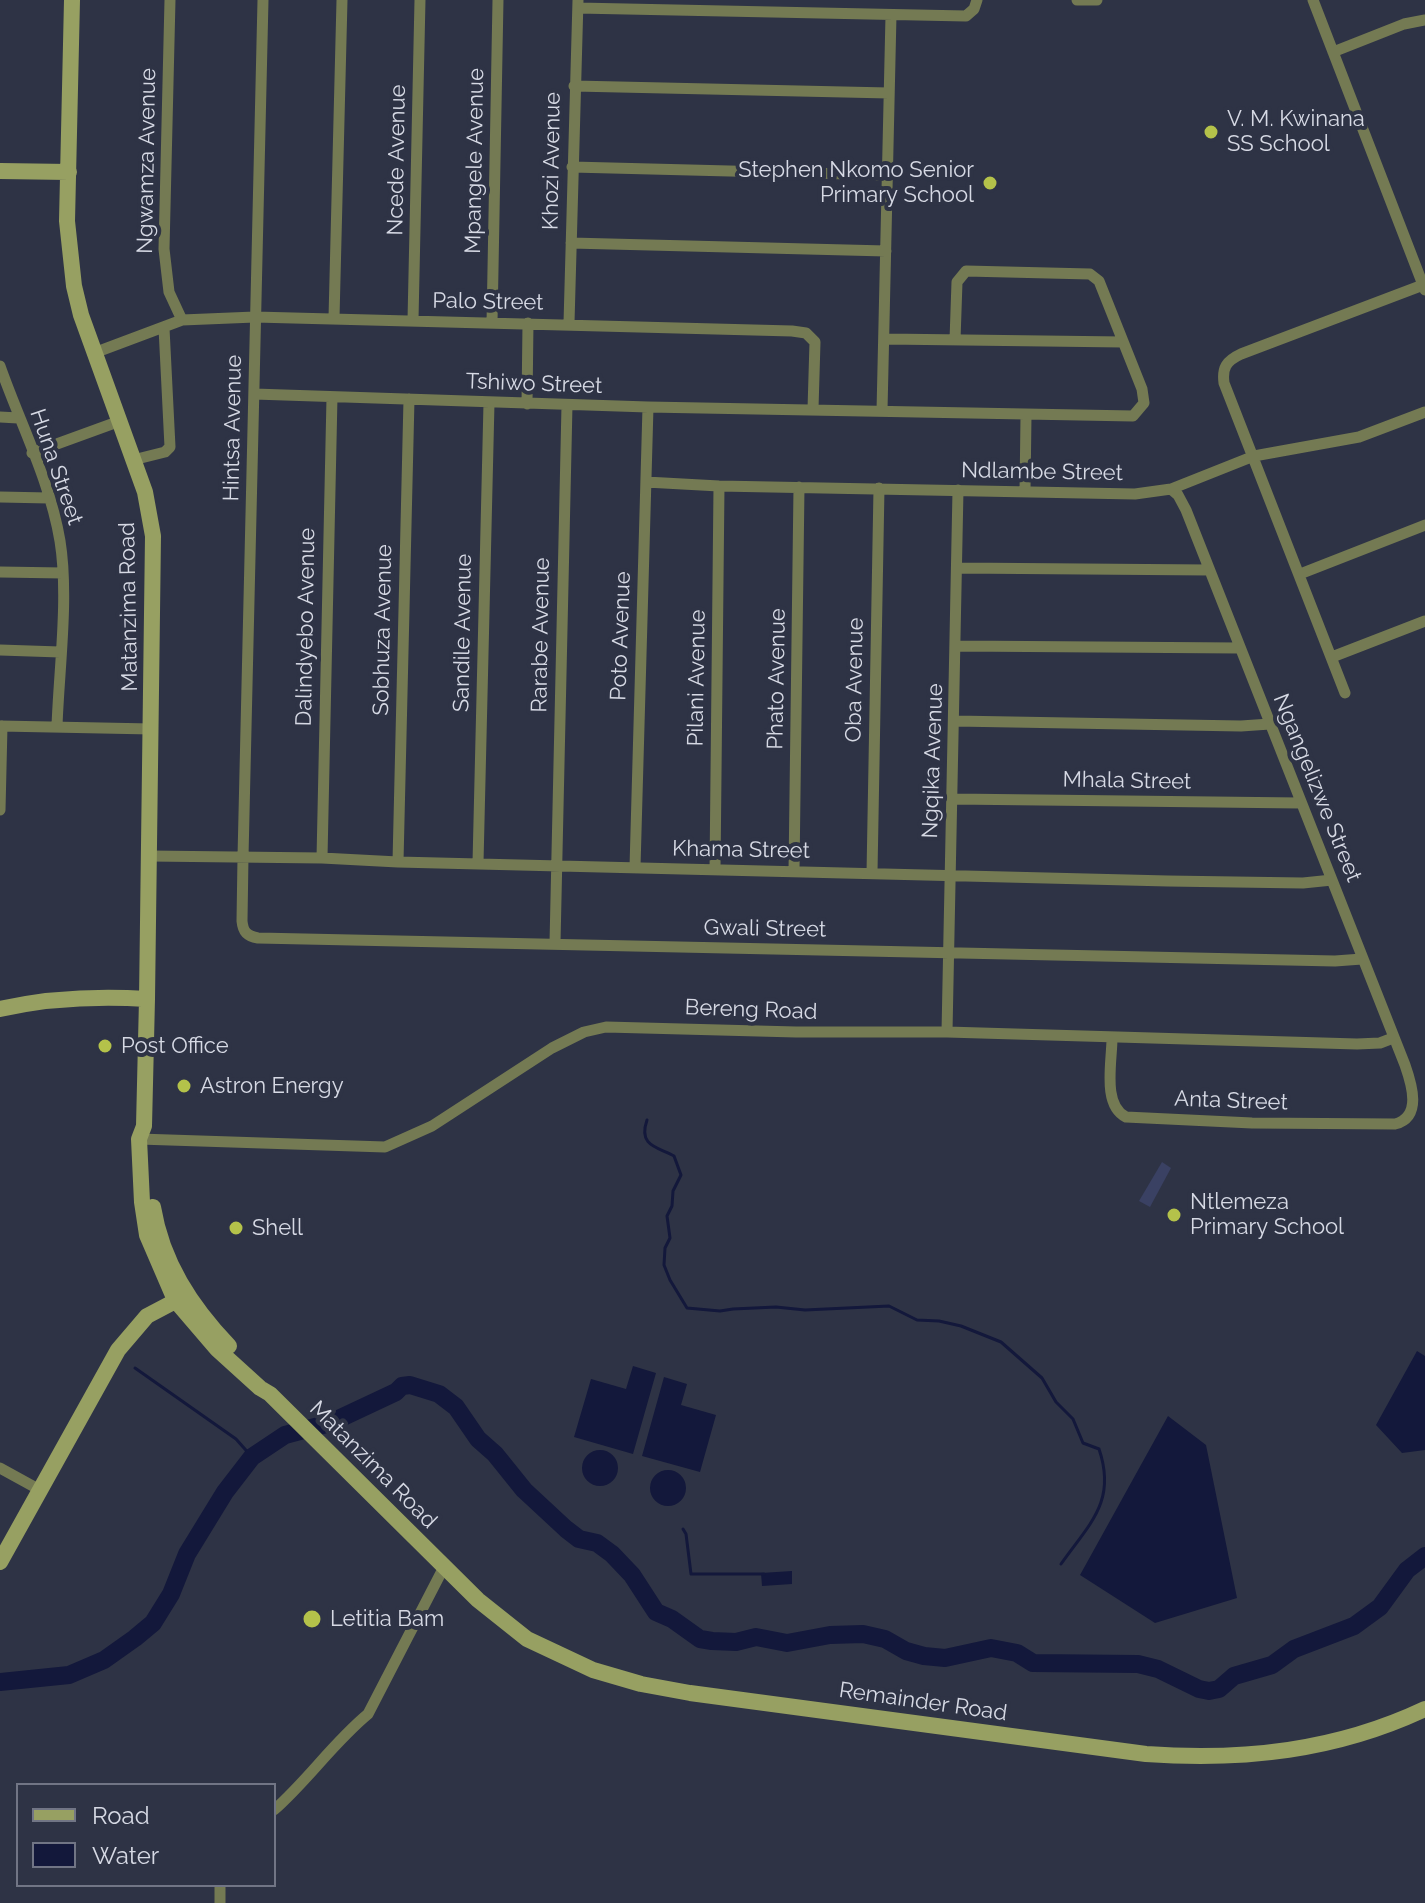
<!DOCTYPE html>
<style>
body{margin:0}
#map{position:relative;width:1425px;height:1903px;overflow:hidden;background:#2e3345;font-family:Raleway,sans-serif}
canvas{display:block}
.legend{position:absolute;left:16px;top:1783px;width:260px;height:104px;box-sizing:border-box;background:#2e3345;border:2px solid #717585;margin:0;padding:10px 14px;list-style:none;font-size:24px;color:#d6d9e4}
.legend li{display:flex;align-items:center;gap:16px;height:40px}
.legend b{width:40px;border:2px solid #717585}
</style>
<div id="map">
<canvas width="1425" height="1903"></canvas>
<ul class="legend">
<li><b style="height:10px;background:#97a062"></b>Road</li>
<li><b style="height:22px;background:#13183b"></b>Water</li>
</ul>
</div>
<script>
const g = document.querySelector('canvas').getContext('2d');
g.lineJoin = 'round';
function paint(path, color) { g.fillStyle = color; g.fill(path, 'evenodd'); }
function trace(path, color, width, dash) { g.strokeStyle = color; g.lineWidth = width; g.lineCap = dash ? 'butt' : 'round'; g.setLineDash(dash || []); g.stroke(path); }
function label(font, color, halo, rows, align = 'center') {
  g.font = font + ' Raleway,sans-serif'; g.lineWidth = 8; g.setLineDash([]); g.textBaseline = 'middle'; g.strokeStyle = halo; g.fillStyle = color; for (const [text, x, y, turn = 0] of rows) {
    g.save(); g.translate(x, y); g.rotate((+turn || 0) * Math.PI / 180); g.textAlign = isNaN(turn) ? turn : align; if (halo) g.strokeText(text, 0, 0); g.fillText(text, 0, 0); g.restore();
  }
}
paint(new Path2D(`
 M 1162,1162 L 1171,1168 L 1150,1207 L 1139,1201 Z`), '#3a4163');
paint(new Path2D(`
 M 1417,1351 L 1425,1356 L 1425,1450 L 1402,1453 L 1376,1425 Z
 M 633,1366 L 656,1373 L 633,1454 L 574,1437 L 591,1379 L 626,1389 Z
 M 664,1377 L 687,1384 L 681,1405 L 716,1415 L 700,1472 L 642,1456 Z
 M 1168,1416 L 1206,1445 L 1237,1598 L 1155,1623 L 1080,1575 Z
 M582 1468a18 18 0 1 1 36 0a18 18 0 1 1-36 0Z
 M650 1488a18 18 0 1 1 36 0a18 18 0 1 1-36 0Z
 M 792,1571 L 792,1584 L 762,1586 L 761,1573 Z`), '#13183b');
trace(new Path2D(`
 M 647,1120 C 638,1146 657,1147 674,1156 L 681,1175 L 673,1191 L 672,1206 L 667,1216 L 670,1238 L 665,1248 L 664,1265 L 670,1280 L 687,1308 L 720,1311 L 733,1309 L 776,1307 L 805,1310 L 889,1306 L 917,1320 L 939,1321 L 961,1326 L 1001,1342 L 1042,1378 L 1056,1402 L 1073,1419 L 1083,1443 L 1099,1449 C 1117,1502 1089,1524 1061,1564
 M 135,1368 L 236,1439 L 252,1457
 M 683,1529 L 686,1534 L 691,1574 L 764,1574`), '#13183b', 3);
trace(new Path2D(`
 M 0,1682 L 69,1675 L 104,1660 L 135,1638 L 153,1623 L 171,1594 L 187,1554 L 225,1492 L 252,1457 L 285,1435 L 330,1423 L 396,1392 L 402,1386 L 410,1385 L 439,1394 L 456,1407 L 478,1439 L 495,1454 L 524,1490 L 566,1529 L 579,1539 L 597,1543 L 612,1554 L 632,1575 L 656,1612 L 672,1619 L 700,1639 L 712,1641 L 736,1642 L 756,1637 L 787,1643 L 830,1635 L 863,1634 L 885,1639 L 906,1651 L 924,1656 L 945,1658 L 991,1648 L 1017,1653 L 1033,1663 L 1138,1664 L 1158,1669 L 1199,1689 L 1209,1691 L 1219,1689 L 1234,1676 L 1272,1665 L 1294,1649 L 1354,1626 L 1380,1607 L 1407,1570 L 1425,1556`), '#13183b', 18);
trace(new Path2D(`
 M 170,0 L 164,249 L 169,292 L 182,320
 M 263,0 L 243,857 L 242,921 C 243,932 247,936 258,938 L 1335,961 L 1362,959
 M 1077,0 L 1097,0
 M 1313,0 L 1425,290
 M 578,8 L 966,16 L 974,9 L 977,0
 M 1333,52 L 1404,24 L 1425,20
 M 574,86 L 889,93
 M 572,167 L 887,175
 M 571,243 L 886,251
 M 334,318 L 342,0
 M 413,320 L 420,0
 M 492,323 L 498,0
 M 569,323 L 578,0
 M 886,339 L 1123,342
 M 94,353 L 182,320 L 255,317 L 792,331 L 806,333 L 815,342 L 813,409
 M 0,366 C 20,423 50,481 60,541 C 69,597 59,669 57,726
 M 254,394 L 648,407 L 1133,416 L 1144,403 L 1142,389 L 1099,281 L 1090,274 L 966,271 L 957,282 L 955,340
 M 527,404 L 528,323
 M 882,411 L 891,15
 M 0,417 L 18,418
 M 32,453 L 120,421
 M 133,460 L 165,452 L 170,447 L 164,328
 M 646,482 L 719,486 L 1135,494 L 1171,489 L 1254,456 L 1359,437 L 1425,412
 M 1025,491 L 1026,416
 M 0,497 L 49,498
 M 958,568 L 1209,570
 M 0,572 L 63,573
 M 1300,574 L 1425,525
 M 957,646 L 1239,648
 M 0,650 L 60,652
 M 1332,657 L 1425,621
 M 1345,693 L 1224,383 C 1222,368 1226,361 1241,354 L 1423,285
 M 955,721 L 1241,726 L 1270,724
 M 0,726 L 152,729
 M 953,799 L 1300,803
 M 0,810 L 2,726
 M 149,856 L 322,858 L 398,862 L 1168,881 L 1303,883 L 1332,880
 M 322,858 L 332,397
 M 398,862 L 409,399
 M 478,863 L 489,403
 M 635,867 L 648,407
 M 715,870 L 719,486
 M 794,871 L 799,487
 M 872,873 L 879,488
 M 555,943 L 567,405
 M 947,1032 L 958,490
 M 1112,1038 C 1112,1062 1102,1105 1126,1117 L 1252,1123 L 1395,1124 C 1422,1117 1412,1085 1405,1065 L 1186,510 L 1178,495 L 1171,489
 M 139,1139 L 385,1147 L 432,1126 L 552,1048 L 584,1032 L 606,1027 L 796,1032 L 947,1032 L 1357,1044 L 1380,1043 L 1393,1038
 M 0,1468 L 40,1490
 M 274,1810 C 308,1780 333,1743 368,1714 L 444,1567
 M 220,1903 L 220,1885`), '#747a53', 11);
trace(new Path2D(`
 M 72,0 L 67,221 L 74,286 L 81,315 L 145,492 L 153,536 L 147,999 L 144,1126 L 139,1139 L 142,1202 L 147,1235 L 175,1300 L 217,1349 L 260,1388 L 270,1394 L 478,1600 L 527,1639 L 593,1670 L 641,1684 L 690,1693 L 1146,1754 C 1243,1761 1336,1751 1425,1709
 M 0,171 L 69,172
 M 0,1009 C 49,998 97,996 147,999
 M 153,1207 C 162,1262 191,1306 229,1346
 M 0,1562 L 118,1350 L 147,1316 L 185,1296`), '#97a062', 16);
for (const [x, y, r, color] of [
 [1211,132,8,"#b4c24a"],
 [990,183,8,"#b4c24a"],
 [105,1046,8,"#b4c24a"],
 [184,1086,8,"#b4c24a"],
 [1174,1215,8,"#b4c24a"],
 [236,1228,8,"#b4c24a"],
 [312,1619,10,"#b4c24a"]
]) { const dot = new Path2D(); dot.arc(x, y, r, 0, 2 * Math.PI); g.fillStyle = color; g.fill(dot); trace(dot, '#2e3345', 3); }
label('22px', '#d6d9e4', '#2e3345', [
 ["V. M. Kwinana",1227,119],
 ["SS School",1227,144],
 ["Stephen Nkomo Senior",974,170,"right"],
 ["Primary School",974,195,"right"],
 ["Post Office",121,1046],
 ["Astron Energy",200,1086],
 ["Ntlemeza",1190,1202],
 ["Primary School",1190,1227],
 ["Shell",252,1228],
 ["Letitia Bam",330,1619]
], 'left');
label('22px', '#d6d9e4', '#2e3345', [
 ["Ncede Avenue",397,160,-89],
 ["Ngwamza Avenue",147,161,-89],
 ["Mpangele Avenue",475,161,-89],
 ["Khozi Avenue",552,161,-89],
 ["Palo Street",488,302,1],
 ["Tshiwo Street",534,384,2],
 ["Hintsa Avenue",233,428,-89],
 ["Huna Street",56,467,71],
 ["Ndlambe Street",1042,472,1],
 ["Matanzima Road",129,607,-91],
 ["Dalindyebo Avenue",306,627,-89],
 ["Sobhuza Avenue",383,630,-89],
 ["Sandile Avenue",463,633,-89],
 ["Rarabe Avenue",541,635,-89],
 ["Poto Avenue",621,636,-88],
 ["Pilani Avenue",697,678,-89],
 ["Phato Avenue",777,679,-89],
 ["Oba Avenue",855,680,-89],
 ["Ngqika Avenue",933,761,-88],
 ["Mhala Street",1127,781,1],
 ["Ngangelizwe Street",1317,788,68],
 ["Khama Street",741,850,1],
 ["Gwali Street",765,929,1],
 ["Bereng Road",751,1010,2],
 ["Anta Street",1231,1101,2],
 ["Matanzima Road",373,1465,45],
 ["Remainder Road",923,1702,8]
]);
</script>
